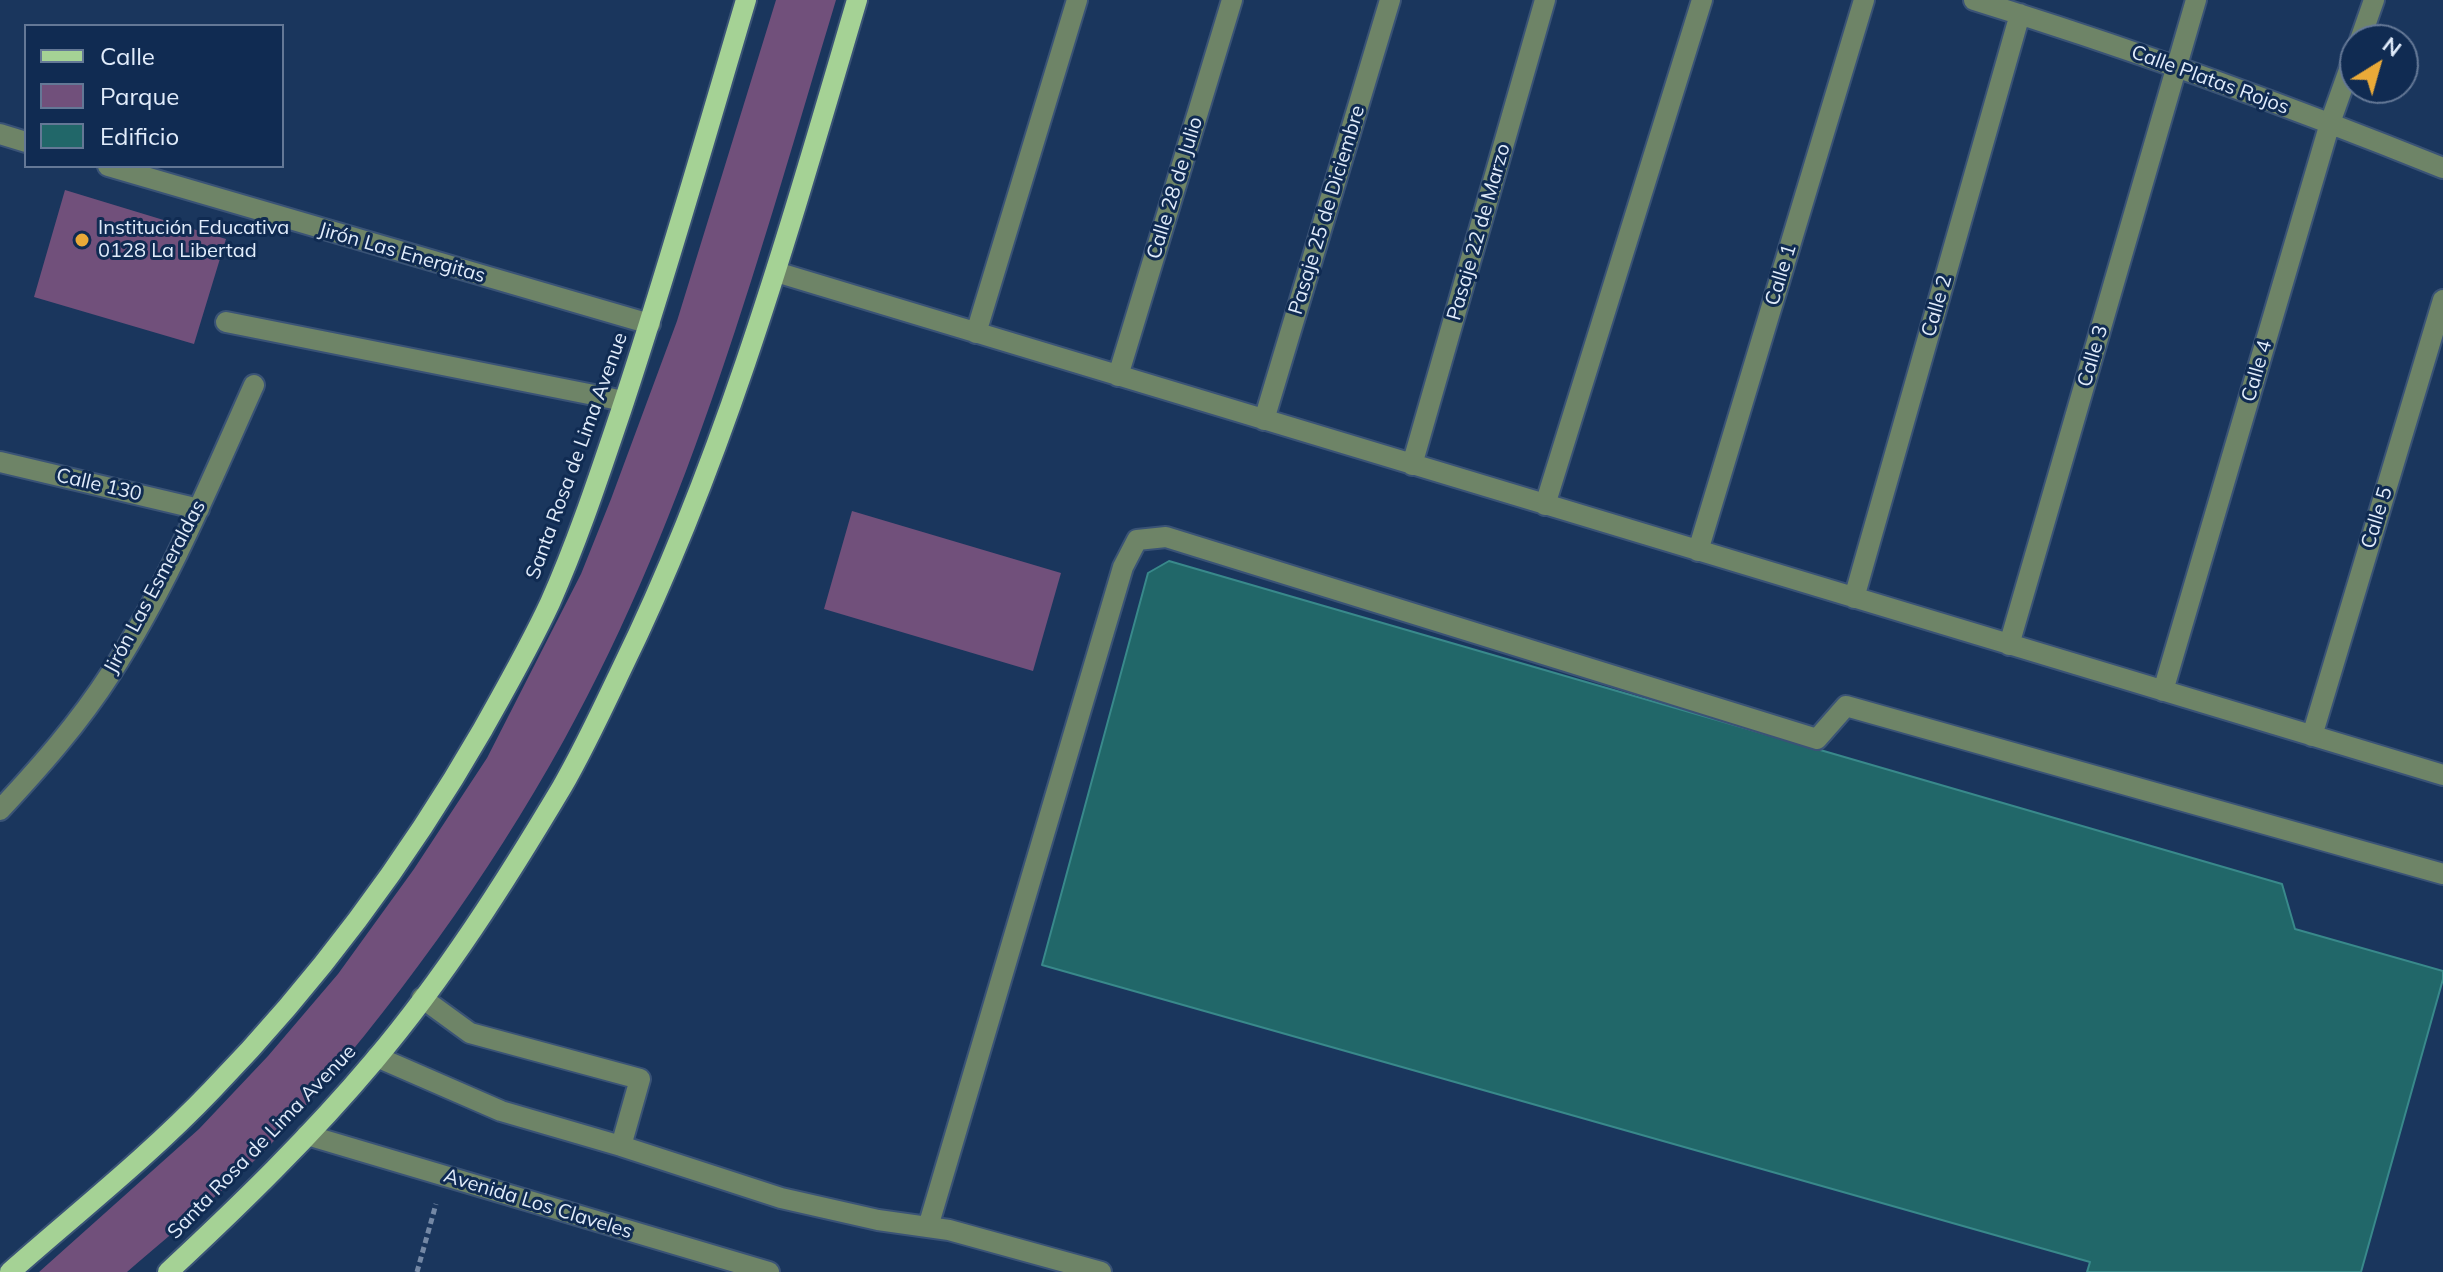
<!DOCTYPE html>
<meta charset="utf-8">
<style>
body{margin:0}
#map{position:relative;width:2443px;height:1272px;overflow:hidden;background:#1a365d;font-family:Mulish,sans-serif}
canvas{display:block}
.legend{position:absolute;left:24px;top:24px;width:260px;height:144px;box-sizing:border-box;background:#102b52;border:2px solid #647896;margin:0;padding:10px 14px;list-style:none;font-size:24px;color:#e1ecfb}
.legend li{display:flex;align-items:center;gap:16px;height:40px}
.legend b{width:40px;border:2px solid #647896}
.north{position:absolute;left:2339px;top:24px;width:80px;height:80px;box-sizing:border-box;background:#102b52;border:2px solid #647896;border-radius:50%;rotate:37deg;font-size:22px;font-weight:700;line-height:32px;text-align:center;color:#e1ecfb}
.north::after{content:'';display:block;margin:auto;width:28px;height:36px;background:#eaaa38;clip-path:polygon(50% 0,100% 100%,50% 72%,0 100%)}
</style>
<div id="map">
<canvas width="2443" height="1272"></canvas>
<ul class="legend">
<li><b style="height:10px;background:#a5d295"></b>Calle</li>
<li><b style="height:22px;background:#71507b"></b>Parque</li>
<li><b style="height:22px;background:#216769"></b>Edificio</li>
</ul>
<div class="north">N</div>
</div>
<script>
const g = document.querySelector('canvas').getContext('2d');
g.lineJoin = 'round';
function paint(path, color) { g.fillStyle = color; g.fill(path, 'evenodd'); }
function trace(path, color, width, dash) { g.strokeStyle = color; g.lineWidth = width; g.lineCap = dash ? 'butt' : 'round'; g.setLineDash(dash || []); g.stroke(path); }
function label(font, color, halo, rows, align = 'center') {
  g.font = font + ' Mulish,sans-serif'; g.lineWidth = 6; g.setLineDash([]); g.textBaseline = 'middle'; g.strokeStyle = halo; g.fillStyle = color; for (const [text, x, y, turn = 0] of rows) {
    g.save(); g.translate(x, y); g.rotate((+turn || 0) * Math.PI / 180); g.textAlign = isNaN(turn) ? turn : align; if (halo) g.strokeText(text, 0, 0); g.fillText(text, 0, 0); g.restore();
  }
}
paint(new Path2D(`
 M 776,0 L 836,0 C 761,249 691,511 564,740 C 487,879 393,1008 287,1127 C 239,1180 181,1225 127,1272 L 39,1272 L 199,1129 L 268,1056 L 338,974 L 414,869 L 487,758 L 581,574 L 611,499 L 677,321 Z
 M 65,190 L 226,239 L 194,344 L 34,297 Z
 M 852,511 L 1061,573 L 1033,671 L 824,609 Z`), '#71507b');
const building = new Path2D(`
 M 1169,561 L 2282,884 L 2295,929 L 2443,971 L 2443,979 L 2361,1272 L 2087,1272 L 2090,1262 L 1042,965 L 1148,573 Z`);
paint(building, '#216769');
trace(building, '#39898b', 2);
const minor = new Path2D(`
 M 1974,0 C 2133,49 2289,106 2443,168
 M 2360,40 L 2374,0
 M 0,134 L 26,142
 M 108,166 L 650,324
 M 776,272 L 2443,775
 M 226,322 L 624,401
 M 976,333 L 1077,0
 M 1118,376 L 1232,0
 M 1264,420 L 1390,0
 M 0,462 L 199,509
 M 1412,465 L 1545,0
 M 1545,505 L 1702,0
 M 1698,551 L 1864,0
 M 1854,598 L 2020,14
 M 2009,645 L 2196,0
 M 2163,691 L 2330,123 L 2355,53
 M 2312,736 L 2443,300
 M 0,810 C 40,767 79,723 111,673 C 169,583 210,483 254,385
 M 422,998 L 470,1033 L 640,1079 L 621,1146
 M 377,1057 L 501,1111 L 621,1146 L 781,1198 L 878,1220 L 949,1230 L 1101,1272
 M 307,1135 L 769,1272
 M 928,1227 L 1123,567 L 1137,540 L 1166,537 L 1817,739 L 1846,706 L 2443,874`);
const major = new Path2D(`
 M 10,1272 C 78,1212 149,1156 212,1090 C 318,981 407,861 483,729 C 506,688 530,646 550,603 C 578,540 599,476 621,411 C 666,276 705,138 746,0
 M 168,1272 C 240,1205 311,1136 374,1061 C 445,977 506,881 562,787 C 584,749 603,708 622,668 C 726,455 790,227 857,0`);
trace(minor, '#3a5376', 24);
trace(major, '#3a5376', 24);
trace(new Path2D(`
 M 417,1272 L 436,1204`), '#7488a5', 5, [6, 4]);
trace(minor, '#6e8467', 20);
trace(major, '#a5d295', 20);
for (const [x, y, r, color] of [
 [82,240,8,"#eaaa38"]
]) { const dot = new Path2D(); dot.arc(x, y, r, 0, 2 * Math.PI); g.fillStyle = color; g.fill(dot); trace(dot, '#102b52', 3); }
label('20px', '#e1ecfb', '#102b52', [
 ["Calle Platas Rojos",2210,80,20],
 ["Calle 28 de Julio",1175,188,-73],
 ["Pasaje 25 de Diciembre",1327,210,-73],
 ["Pasaje 22 de Marzo",1479,232,-74],
 ["Jirón Las Energitas",402,253,16],
 ["Calle 1",1781,275,-73],
 ["Calle 2",1937,306,-74],
 ["Calle 3",2093,356,-74],
 ["Calle 4",2257,371,-74],
 ["Santa Rosa de Lima Avenue",577,456,-70],
 ["Calle 130",99,485,13],
 ["Calle 5",2377,518,-73],
 ["Jirón Las Esmeraldas",155,587,-62],
 ["Santa Rosa de Lima Avenue",262,1142,-46],
 ["Avenida Los Claveles",538,1204,17]
]);
label('20px', '#e1ecfb', '#102b52', [
 ["Institución Educativa",98,228],
 ["0128 La Libertad",98,251]
], 'left');
</script>
